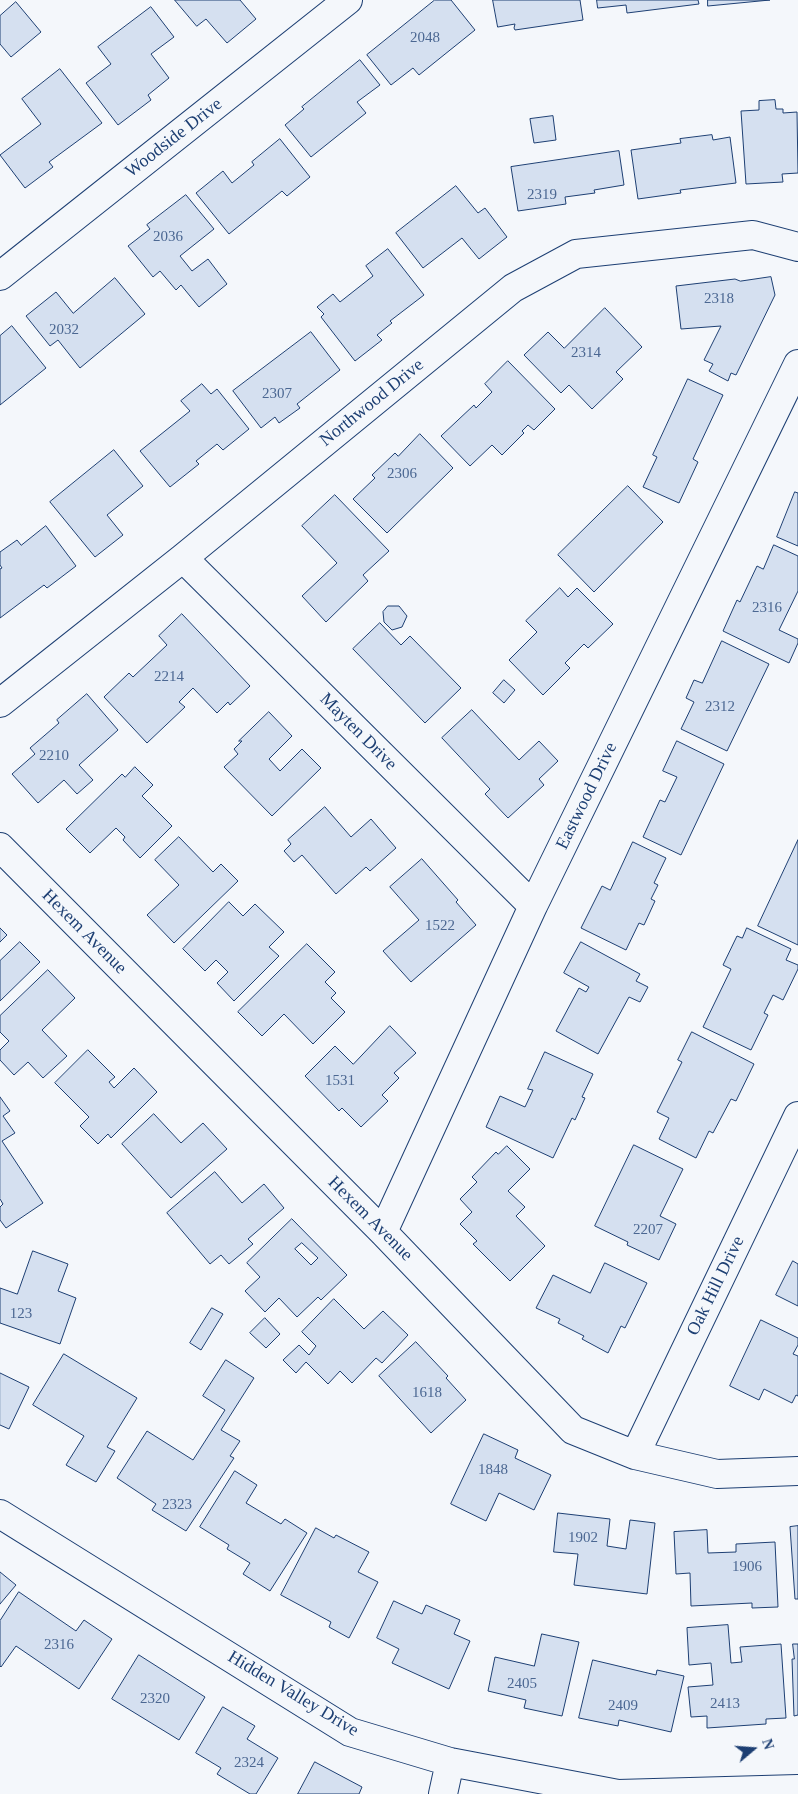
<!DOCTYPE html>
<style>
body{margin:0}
#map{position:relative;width:798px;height:1794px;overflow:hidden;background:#f4f7fb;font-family:"Times New Roman",serif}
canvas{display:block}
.north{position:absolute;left:728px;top:1724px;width:50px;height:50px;-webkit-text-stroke:4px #f4f7fb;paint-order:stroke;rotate:72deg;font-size:14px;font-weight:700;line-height:20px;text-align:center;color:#1d3f73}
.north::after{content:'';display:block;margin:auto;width:18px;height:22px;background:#1d3f73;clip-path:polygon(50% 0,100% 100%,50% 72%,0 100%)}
</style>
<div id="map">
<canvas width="798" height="1794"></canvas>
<div class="north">N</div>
</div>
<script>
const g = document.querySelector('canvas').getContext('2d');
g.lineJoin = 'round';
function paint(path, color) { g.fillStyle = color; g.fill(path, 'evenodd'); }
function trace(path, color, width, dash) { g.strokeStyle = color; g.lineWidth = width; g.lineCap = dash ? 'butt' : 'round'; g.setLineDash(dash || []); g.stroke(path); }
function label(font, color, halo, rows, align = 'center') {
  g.font = font + ' "Times New Roman",serif'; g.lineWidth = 4; g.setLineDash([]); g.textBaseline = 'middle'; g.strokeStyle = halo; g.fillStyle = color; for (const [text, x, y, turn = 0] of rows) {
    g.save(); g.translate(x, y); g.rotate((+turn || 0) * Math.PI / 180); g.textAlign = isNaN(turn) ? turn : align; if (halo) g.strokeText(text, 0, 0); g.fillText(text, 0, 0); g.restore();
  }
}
const building = new Path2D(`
 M 175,0 L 240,0 L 256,19 L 227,43 L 206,19 L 197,26 Z
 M 435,0 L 451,0 L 475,30 L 419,75 L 413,68 L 391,85 L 367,55 Z
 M 493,0 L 580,0 L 583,20 L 515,30 L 514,28 L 515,24 L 498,27 Z
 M 597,0 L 698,0 L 699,4 L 627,13 L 626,5 L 598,8 Z
 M 708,0 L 770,0 L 708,6 Z
 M 16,2 L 41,32 L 11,57 L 0,44 L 0,16 Z
 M 151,7 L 174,37 L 151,54 L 169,78 L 148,95 L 151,100 L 118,125 L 86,83 L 111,64 L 98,47 Z
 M 360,60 L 380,85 L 357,102 L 366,113 L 311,157 L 285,125 L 304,109 L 302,107 Z
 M 60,69 L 102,123 L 49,162 L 53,167 L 25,188 L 0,155 L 41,124 L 22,99 Z
 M 775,100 L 776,109 L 783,109 L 783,113 L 797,112 L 798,173 L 782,174 L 783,182 L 746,184 L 741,111 L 759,110 L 759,101 Z
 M 553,116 L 556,140 L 534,143 L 530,119 Z
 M 712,135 L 713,140 L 730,137 L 736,183 L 680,190 L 681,193 L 638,199 L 631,150 L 681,143 L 680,139 Z
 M 280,139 L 310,177 L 287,196 L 282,191 L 229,234 L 196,193 L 223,171 L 232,183 L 254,165 L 252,162 Z
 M 619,151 L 624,185 L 594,190 L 595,193 L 565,197 L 566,204 L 518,211 L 511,167 Z
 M 456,186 L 478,213 L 485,208 L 507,237 L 479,259 L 462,238 L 423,268 L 396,233 Z
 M 186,195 L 214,229 L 180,256 L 192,271 L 208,259 L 227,284 L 199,307 L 181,285 L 176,290 L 160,271 L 153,277 L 128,246 L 150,229 L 147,225 Z
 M 388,249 L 424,295 L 390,321 L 392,323 L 377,335 L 382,340 L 355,361 L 321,317 L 324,314 L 317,307 L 333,294 L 340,302 L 373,276 L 366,266 Z
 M 771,277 L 775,295 L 736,375 L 731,373 L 728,381 L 709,371 L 713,364 L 704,360 L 721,326 L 681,329 L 676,286 L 735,279 L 740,281 Z
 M 115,278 L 145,314 L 80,368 L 58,340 L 50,346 L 26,316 L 56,292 L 73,313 Z
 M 605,308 L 642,347 L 616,372 L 623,379 L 592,409 L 569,385 L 561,393 L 524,355 L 548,332 L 564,348 Z
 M 12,326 L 46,368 L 0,405 L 0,336 Z
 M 311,332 L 340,370 L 297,404 L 300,408 L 279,423 L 275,417 L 261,428 L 233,391 Z
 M 508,361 L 555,409 L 534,430 L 528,425 L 522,431 L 524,433 L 502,455 L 492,445 L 470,466 L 441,436 L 474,405 L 476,408 L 492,392 L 485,384 Z
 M 688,379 L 723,395 L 693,459 L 698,462 L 679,503 L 643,487 L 657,457 L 653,455 Z
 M 202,384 L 211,394 L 217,389 L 249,429 L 223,450 L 217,444 L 196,461 L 199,464 L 170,487 L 140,451 L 190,411 L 181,401 Z
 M 420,434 L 453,468 L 387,533 L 353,499 L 375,478 L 372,475 L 395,453 L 398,456 Z
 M 114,450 L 143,486 L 107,515 L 123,535 L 95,557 L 50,502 Z
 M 628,486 L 663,522 L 594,592 L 558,555 Z
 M 795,492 L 798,493 L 798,546 L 777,537 Z
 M 335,495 L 389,551 L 363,575 L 368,581 L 326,622 L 302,596 L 337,563 L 302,526 Z
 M 46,526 L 76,566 L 47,588 L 44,585 L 0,618 L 0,569 L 2,568 L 0,565 L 0,552 L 17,540 L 21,545 Z
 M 774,545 L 798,556 L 798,591 L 779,630 L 798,639 L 798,643 L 789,663 L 723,631 L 737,600 L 740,602 L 757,566 L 763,569 Z
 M 560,588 L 568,597 L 577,588 L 613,624 L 588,648 L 584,644 L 565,663 L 570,668 L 543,695 L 509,660 L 537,632 L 526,621 Z
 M 388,606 L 399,606 L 407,616 L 402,627 L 392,630 L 384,622 L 383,612 Z
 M 182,614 L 250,686 L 230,705 L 228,702 L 217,713 L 193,688 L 179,702 L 185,707 L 147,743 L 104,697 L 129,673 L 133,677 L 167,645 L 159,636 Z
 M 380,623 L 401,645 L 410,636 L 461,688 L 425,723 L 353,649 Z
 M 722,641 L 769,664 L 727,751 L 681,729 L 694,702 L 686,698 L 694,680 L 702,683 Z
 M 504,680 L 515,690 L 504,703 L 493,693 Z
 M 87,694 L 118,730 L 79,765 L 93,780 L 77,794 L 64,780 L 38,803 L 12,774 L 35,754 L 30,748 L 59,723 L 57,720 Z
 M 472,710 L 519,760 L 539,741 L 558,761 L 539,779 L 544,785 L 508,818 L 485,794 L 490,789 L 442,738 Z
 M 269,712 L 292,736 L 269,759 L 280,771 L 302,749 L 321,768 L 272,816 L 224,767 L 238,754 L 234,749 L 242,741 L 239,741 Z
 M 677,741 L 724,764 L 681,855 L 643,837 L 660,800 L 665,802 L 677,777 L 663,771 Z
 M 135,767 L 153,785 L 142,796 L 172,826 L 140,858 L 123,840 L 125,837 L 116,828 L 90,853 L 66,829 L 122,774 L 125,777 Z
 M 325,807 L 351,837 L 371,819 L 396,848 L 370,871 L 366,867 L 336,894 L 302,855 L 294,862 L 284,851 L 291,844 L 288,840 Z
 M 179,837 L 213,872 L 221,864 L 238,881 L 174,943 L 147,915 L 179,885 L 155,860 Z
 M 798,840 L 798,945 L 758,926 Z
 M 633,842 L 666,858 L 654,883 L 658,885 L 651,899 L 655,901 L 644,925 L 639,923 L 626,950 L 581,928 L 602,886 L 610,890 Z
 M 422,859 L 458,900 L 456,902 L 476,925 L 411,982 L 383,951 L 419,920 L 390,887 Z
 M 229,902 L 243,916 L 255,904 L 284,932 L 269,947 L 279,956 L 234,1001 L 217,983 L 228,972 L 216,960 L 205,971 L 183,949 Z
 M 0,928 L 7,935 L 0,942 Z
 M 747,928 L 791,949 L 786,960 L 798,965 L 798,969 L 783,1000 L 773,995 L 764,1013 L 768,1015 L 751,1050 L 703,1027 L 731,969 L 723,965 L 737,936 L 742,938 Z
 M 20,942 L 40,962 L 0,1001 L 0,961 Z
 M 581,942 L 640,974 L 636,981 L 648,987 L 640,1002 L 629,997 L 598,1054 L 556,1031 L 579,988 L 586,992 L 589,987 L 564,973 Z
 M 307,944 L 335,972 L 325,982 L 336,993 L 331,998 L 345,1012 L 313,1044 L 284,1014 L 262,1036 L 238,1012 Z
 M 48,970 L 75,998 L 42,1030 L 67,1056 L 43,1078 L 28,1062 L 14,1075 L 0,1060 L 0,1050 L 9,1041 L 0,1032 L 0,1016 Z
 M 390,1026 L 416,1053 L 394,1073 L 399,1078 L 382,1095 L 388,1101 L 361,1127 L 342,1108 L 339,1111 L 305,1076 L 335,1046 L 353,1064 Z
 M 692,1032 L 754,1064 L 736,1101 L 731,1099 L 713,1133 L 709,1131 L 696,1158 L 659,1139 L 669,1118 L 657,1112 L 682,1062 L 678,1060 Z
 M 88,1050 L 115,1077 L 109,1082 L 114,1088 L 134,1068 L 157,1092 L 111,1138 L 108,1134 L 98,1144 L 80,1126 L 89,1117 L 55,1083 Z
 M 545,1052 L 593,1074 L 582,1097 L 585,1098 L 575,1120 L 572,1118 L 553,1158 L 486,1127 L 500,1096 L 525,1107 L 533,1090 L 528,1089 Z
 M 0,1097 L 10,1111 L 3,1116 L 15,1133 L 2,1141 L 43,1203 L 6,1228 L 0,1220 L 0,1207 L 3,1204 L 0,1199 Z
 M 154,1114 L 181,1143 L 203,1123 L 227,1149 L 171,1198 L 122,1144 Z
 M 634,1145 L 683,1169 L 660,1216 L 676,1224 L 659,1260 L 627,1245 L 628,1242 L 595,1226 Z
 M 507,1146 L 530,1169 L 508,1191 L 525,1207 L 516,1216 L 545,1246 L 510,1281 L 473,1244 L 477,1241 L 460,1224 L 472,1212 L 460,1199 L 477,1182 L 472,1177 L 496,1152 L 498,1154 Z
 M 215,1172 L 242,1203 L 264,1184 L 284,1208 L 248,1239 L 253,1244 L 229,1264 L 221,1255 L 210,1264 L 167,1213 Z
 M 292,1219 L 347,1275 L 321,1300 L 318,1297 L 297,1317 L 279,1298 L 265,1312 L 245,1291 L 260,1277 L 247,1263 ZM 302,1243 L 318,1258 L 311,1265 L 295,1249 Z
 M 33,1251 L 68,1264 L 58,1291 L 76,1298 L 60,1344 L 0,1323 L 0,1288 L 17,1294 Z
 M 793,1261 L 798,1264 L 798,1306 L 776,1295 Z
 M 605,1263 L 647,1283 L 625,1328 L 621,1326 L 608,1353 L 582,1339 L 584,1336 L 558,1323 L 560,1319 L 536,1308 L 553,1275 L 590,1293 Z
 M 334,1299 L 364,1329 L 383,1311 L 408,1335 L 382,1363 L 376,1358 L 352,1383 L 340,1371 L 328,1384 L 306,1362 L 296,1373 L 283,1360 L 299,1345 L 309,1355 L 316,1346 L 302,1332 Z
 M 212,1308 L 223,1314 L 201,1350 L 190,1343 Z
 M 265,1318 L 280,1334 L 266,1348 L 250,1333 Z
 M 761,1320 L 798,1338 L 798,1345 L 793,1354 L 798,1356 L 798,1396 L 796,1395 L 792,1403 L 764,1389 L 759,1400 L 730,1386 Z
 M 416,1342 L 448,1376 L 446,1378 L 466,1400 L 431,1433 L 379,1376 Z
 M 64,1354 L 137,1398 L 107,1447 L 115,1451 L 96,1482 L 66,1465 L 84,1436 L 33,1405 Z
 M 226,1360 L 254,1378 L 221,1430 L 240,1441 L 230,1456 L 234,1458 L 186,1531 L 152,1510 L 156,1504 L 117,1478 L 147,1431 L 193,1460 L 225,1410 L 203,1396 Z
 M 0,1373 L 29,1387 L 9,1429 L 0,1425 Z
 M 484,1434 L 518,1450 L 515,1458 L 551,1475 L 534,1510 L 499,1493 L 486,1521 L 451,1504 Z
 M 235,1471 L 257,1485 L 246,1503 L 281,1524 L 285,1519 L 307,1533 L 270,1591 L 243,1574 L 250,1563 L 227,1549 L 229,1545 L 200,1527 Z
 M 558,1513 L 610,1519 L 607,1546 L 626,1549 L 630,1520 L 655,1523 L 647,1594 L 574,1585 L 578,1554 L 554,1552 Z
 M 798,1526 L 798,1599 L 795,1599 L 790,1527 Z
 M 316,1528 L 334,1538 L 336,1535 L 369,1552 L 358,1572 L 378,1582 L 349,1638 L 329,1627 L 331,1622 L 281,1595 Z
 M 707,1530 L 708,1553 L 736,1552 L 736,1544 L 775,1542 L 778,1607 L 752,1608 L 752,1603 L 691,1606 L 690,1573 L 676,1574 L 674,1532 Z
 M 0,1572 L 16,1585 L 0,1604 Z
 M 19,1592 L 76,1631 L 84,1620 L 112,1639 L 79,1689 L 16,1646 L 1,1667 L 0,1666 L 0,1621 Z
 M 394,1601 L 422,1614 L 426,1605 L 460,1620 L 454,1634 L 470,1641 L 449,1689 L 392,1663 L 399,1649 L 377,1638 Z
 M 728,1625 L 731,1663 L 742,1662 L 740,1647 L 781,1644 L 786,1718 L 766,1719 L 766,1724 L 707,1728 L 707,1716 L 691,1717 L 688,1687 L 713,1685 L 711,1663 L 689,1665 L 687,1628 Z
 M 542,1634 L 579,1642 L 562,1716 L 524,1708 L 526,1700 L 488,1691 L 495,1657 L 534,1666 Z
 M 793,1644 L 798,1644 L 798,1715 L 794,1716 L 792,1659 L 794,1659 Z
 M 139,1655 L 205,1697 L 179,1740 L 112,1699 Z
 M 593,1660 L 656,1675 L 657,1670 L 684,1676 L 671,1732 L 619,1720 L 618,1726 L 579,1718 Z
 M 223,1707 L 255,1726 L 247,1739 L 278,1758 L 256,1794 L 250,1794 L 217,1774 L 221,1768 L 196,1753 Z
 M 315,1762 L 362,1787 L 359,1794 L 298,1794 Z`);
paint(building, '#d5e0f0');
trace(building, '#1d3f73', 1);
const minor = new Path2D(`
 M 0,276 L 348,0
 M 183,558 L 533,906
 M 0,703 L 183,558 L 513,288 L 576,254 L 753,235 L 798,247
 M 0,847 L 383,1232 L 573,1430 L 635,1455 L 717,1474 L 798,1471
 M 383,1232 L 533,906 L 798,364
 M 635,1455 L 798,1116
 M 0,1514 L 350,1732 L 450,1762 L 618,1794 L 798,1789
 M 443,1794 L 450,1762`);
trace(minor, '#1d3f73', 30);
trace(minor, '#f4f7fb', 28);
label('15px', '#4b6792', null, [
 ["2048",425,38],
 ["2319",542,195],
 ["2036",168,237],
 ["2318",719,299],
 ["2032",64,330],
 ["2314",586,353],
 ["2307",277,394],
 ["2306",402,474],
 ["2316",767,608],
 ["2214",169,677],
 ["2312",720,707],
 ["2210",54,756],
 ["1522",440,926],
 ["1531",340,1081],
 ["2207",648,1230],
 ["123",21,1314],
 ["1618",427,1393],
 ["1848",493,1470],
 ["2323",177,1505],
 ["1902",583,1538],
 ["1906",747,1567],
 ["2316",59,1645],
 ["2405",522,1684],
 ["2320",155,1699],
 ["2413",725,1704],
 ["2409",623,1706],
 ["2324",249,1763]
]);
label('18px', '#1d3f73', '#f4f7fb', [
 ["Woodside Drive",174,138,-38],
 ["Northwood Drive",372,403,-39],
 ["Mayten Drive",358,732,45],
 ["Eastwood Drive",587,796,-64],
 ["Hexem Avenue",84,932,45],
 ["Hexem Avenue",370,1219,45],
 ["Oak Hill Drive",716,1286,-64],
 ["Hidden Valley Drive",293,1694,31]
]);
</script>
